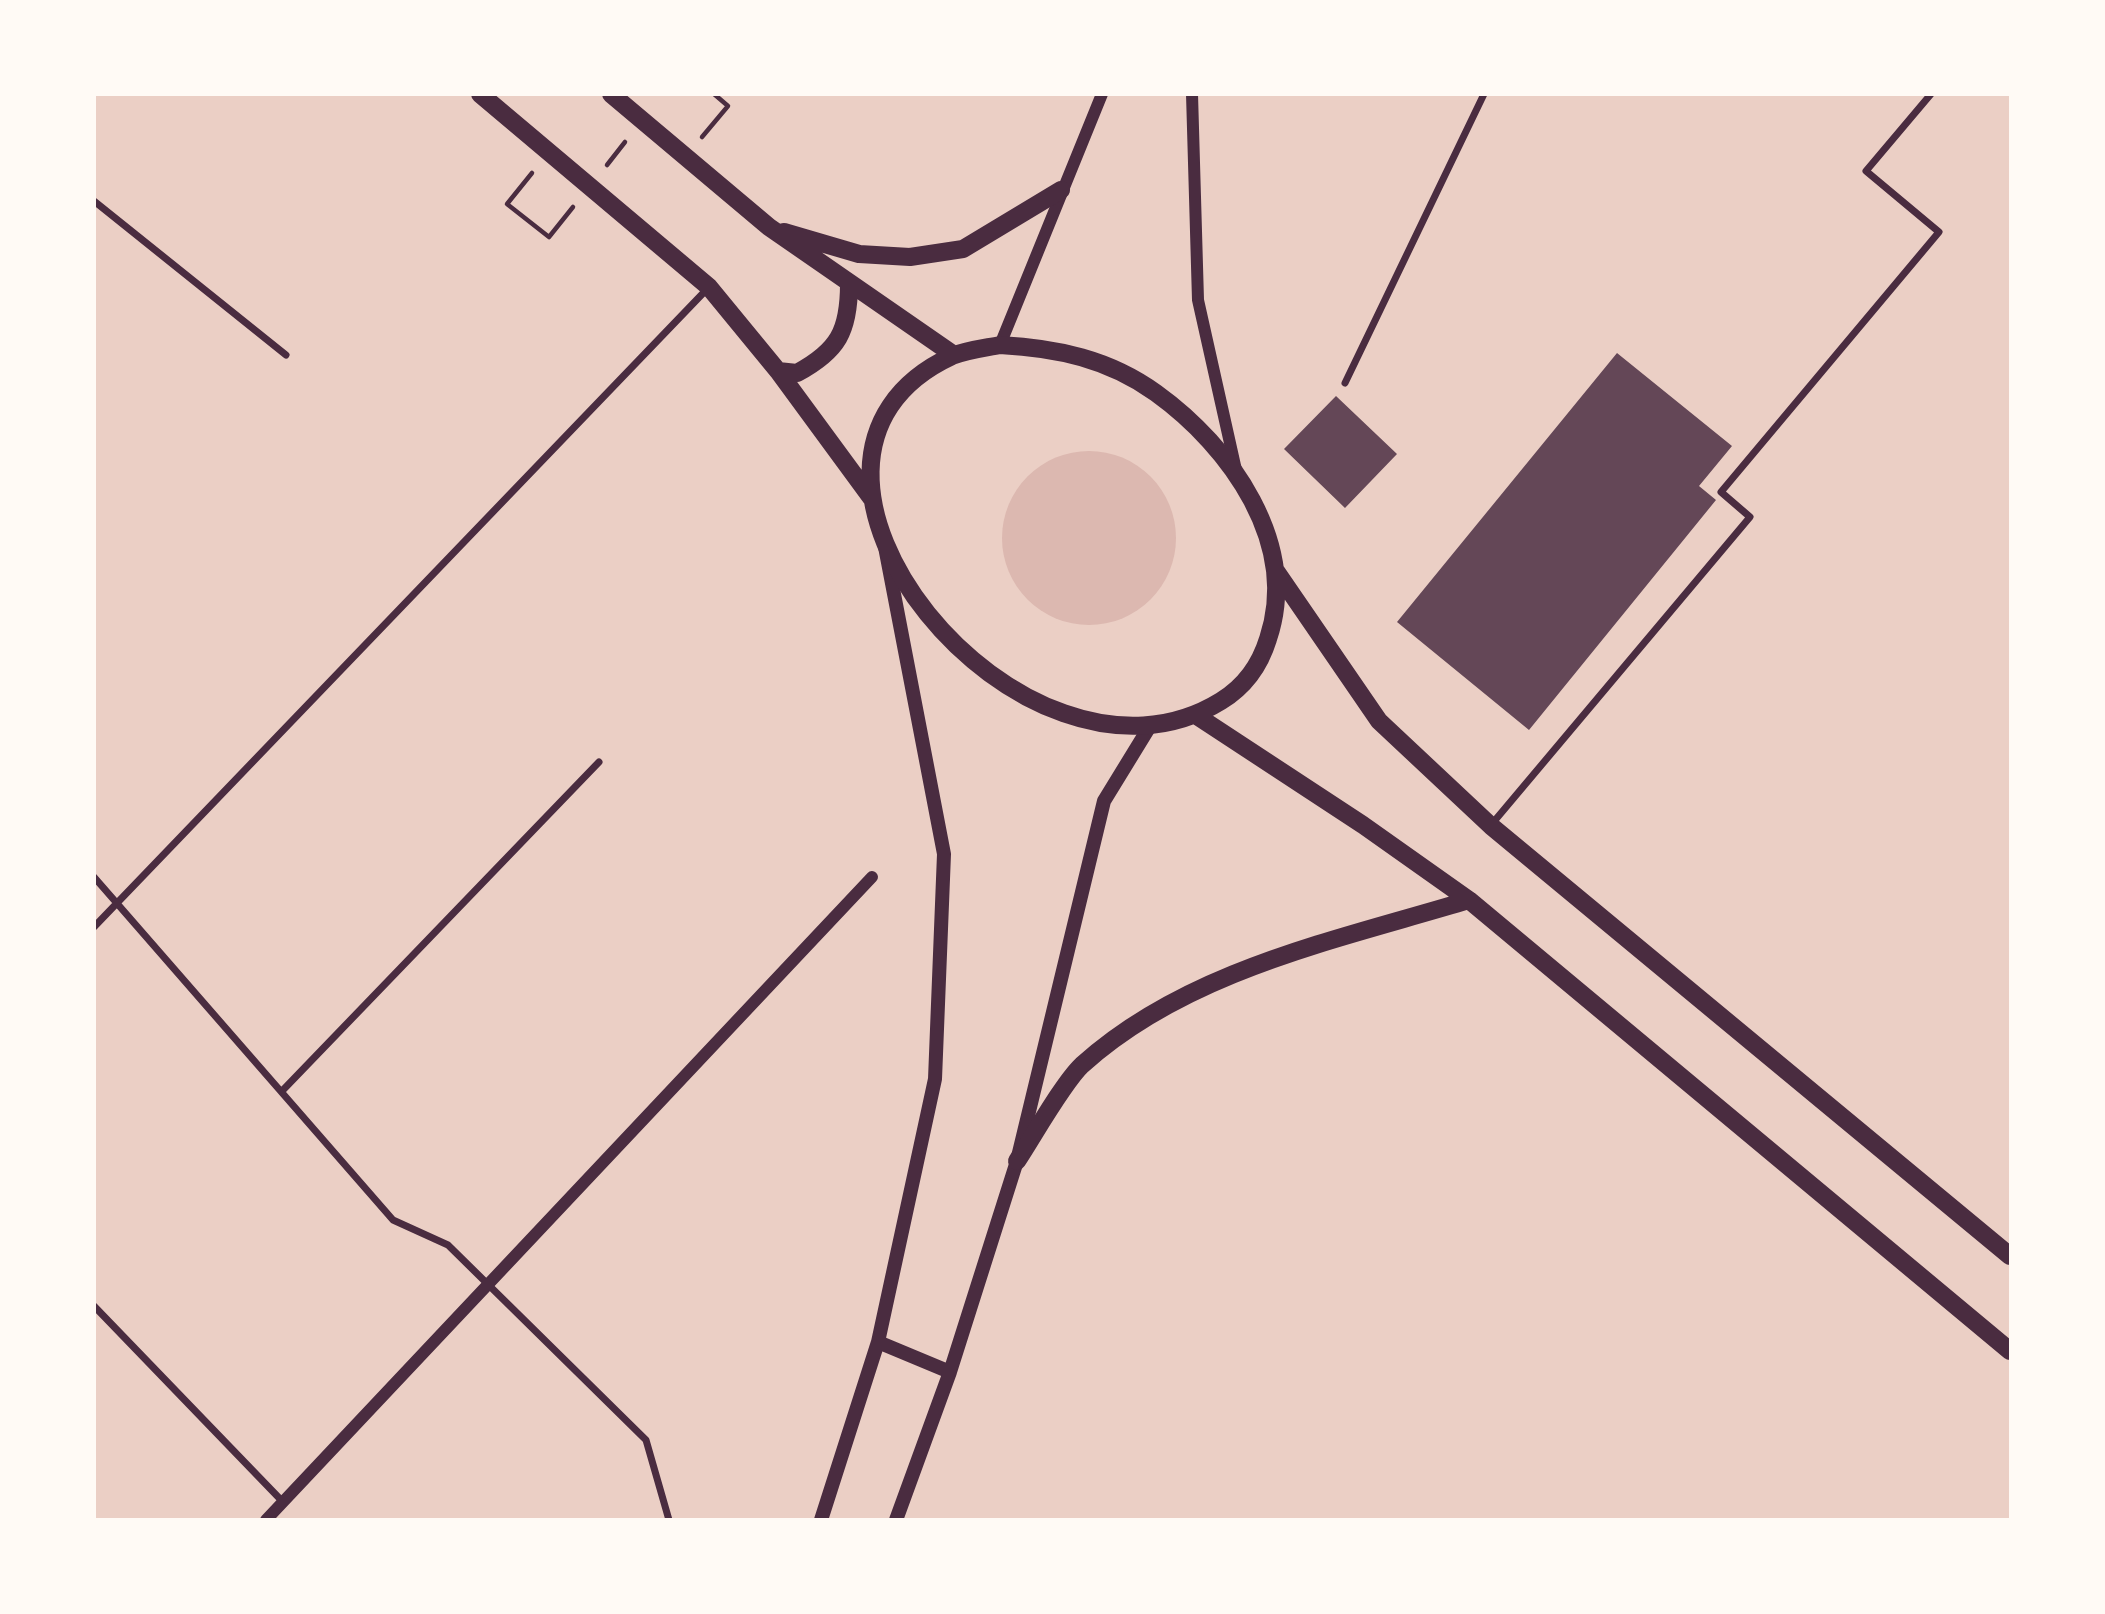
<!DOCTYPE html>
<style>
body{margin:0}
#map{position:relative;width:2105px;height:1614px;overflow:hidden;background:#f7e1d7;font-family:"Roboto Condensed",sans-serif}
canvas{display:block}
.frame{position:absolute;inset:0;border:96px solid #fffaf5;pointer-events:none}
</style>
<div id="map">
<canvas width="2105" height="1614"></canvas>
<div class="frame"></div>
</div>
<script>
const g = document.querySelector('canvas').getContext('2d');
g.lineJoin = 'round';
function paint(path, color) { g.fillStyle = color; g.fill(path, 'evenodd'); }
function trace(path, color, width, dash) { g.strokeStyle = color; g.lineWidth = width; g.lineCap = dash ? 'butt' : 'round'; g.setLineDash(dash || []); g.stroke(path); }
paint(new Path2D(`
 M 94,95 L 2010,95 L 2010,1519 L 95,1519 Z`), '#ebcfc5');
paint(new Path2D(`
 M1002 538a87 87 0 1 1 174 0a87 87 0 1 1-174 0Z`), '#dcb8b0');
paint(new Path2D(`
 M 1617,353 L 1732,446 L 1699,486 L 1716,500 L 1529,730 L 1397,622 Z
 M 1336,396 L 1397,454 L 1345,508 L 1284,449 Z`), '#644757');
trace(new Path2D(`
 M 702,137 L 728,106 L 714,94
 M 607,165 L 625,142
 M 532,173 L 507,204 L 549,237 L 573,207`), '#4a2c40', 4.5);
trace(new Path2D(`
 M 94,201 L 286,355
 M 1345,383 L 1484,94
 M 1491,825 L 1750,517 L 1721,492 L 1939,232 L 1866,171 L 1931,94
 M 94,877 L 393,1220 L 448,1245 L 646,1440 L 669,1520
 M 94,927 L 709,287
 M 283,1090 L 599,762
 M 94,1306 L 283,1502`), '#4a2c40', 7);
trace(new Path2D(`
 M 1192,94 L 1198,300 L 1236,470
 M 1000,345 L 1102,94
 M 266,1520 L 872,877`), '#4a2c40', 12);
trace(new Path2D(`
 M 878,1342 L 950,1372
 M 821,1520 L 878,1342 L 935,1079 L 944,854 L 885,547
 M 896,1520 L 950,1372 L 1017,1161 L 1104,801 L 1150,726`), '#4a2c40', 14);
trace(new Path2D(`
 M 480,94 L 709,287 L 778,371 L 872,499
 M 611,94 L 769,227 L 954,355
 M 784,232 L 859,254 L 910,257 L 963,249 L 1061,190
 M 1000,345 C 1057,348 1109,359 1156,393 C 1231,447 1300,544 1268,639 C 1260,665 1244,687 1221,701 C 1024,823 725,461 952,356 C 967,350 985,348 1000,345 Z
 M 778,371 L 797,373 C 838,351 849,331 849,284
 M 1276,571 L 1379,721 L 1491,826 L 2010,1256
 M 1197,716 L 1363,825 L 1469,900 L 2010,1351
 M 1017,1161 C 1033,1137 1063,1083 1082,1065 C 1187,970 1337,940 1469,900`), '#4a2c40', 18);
</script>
